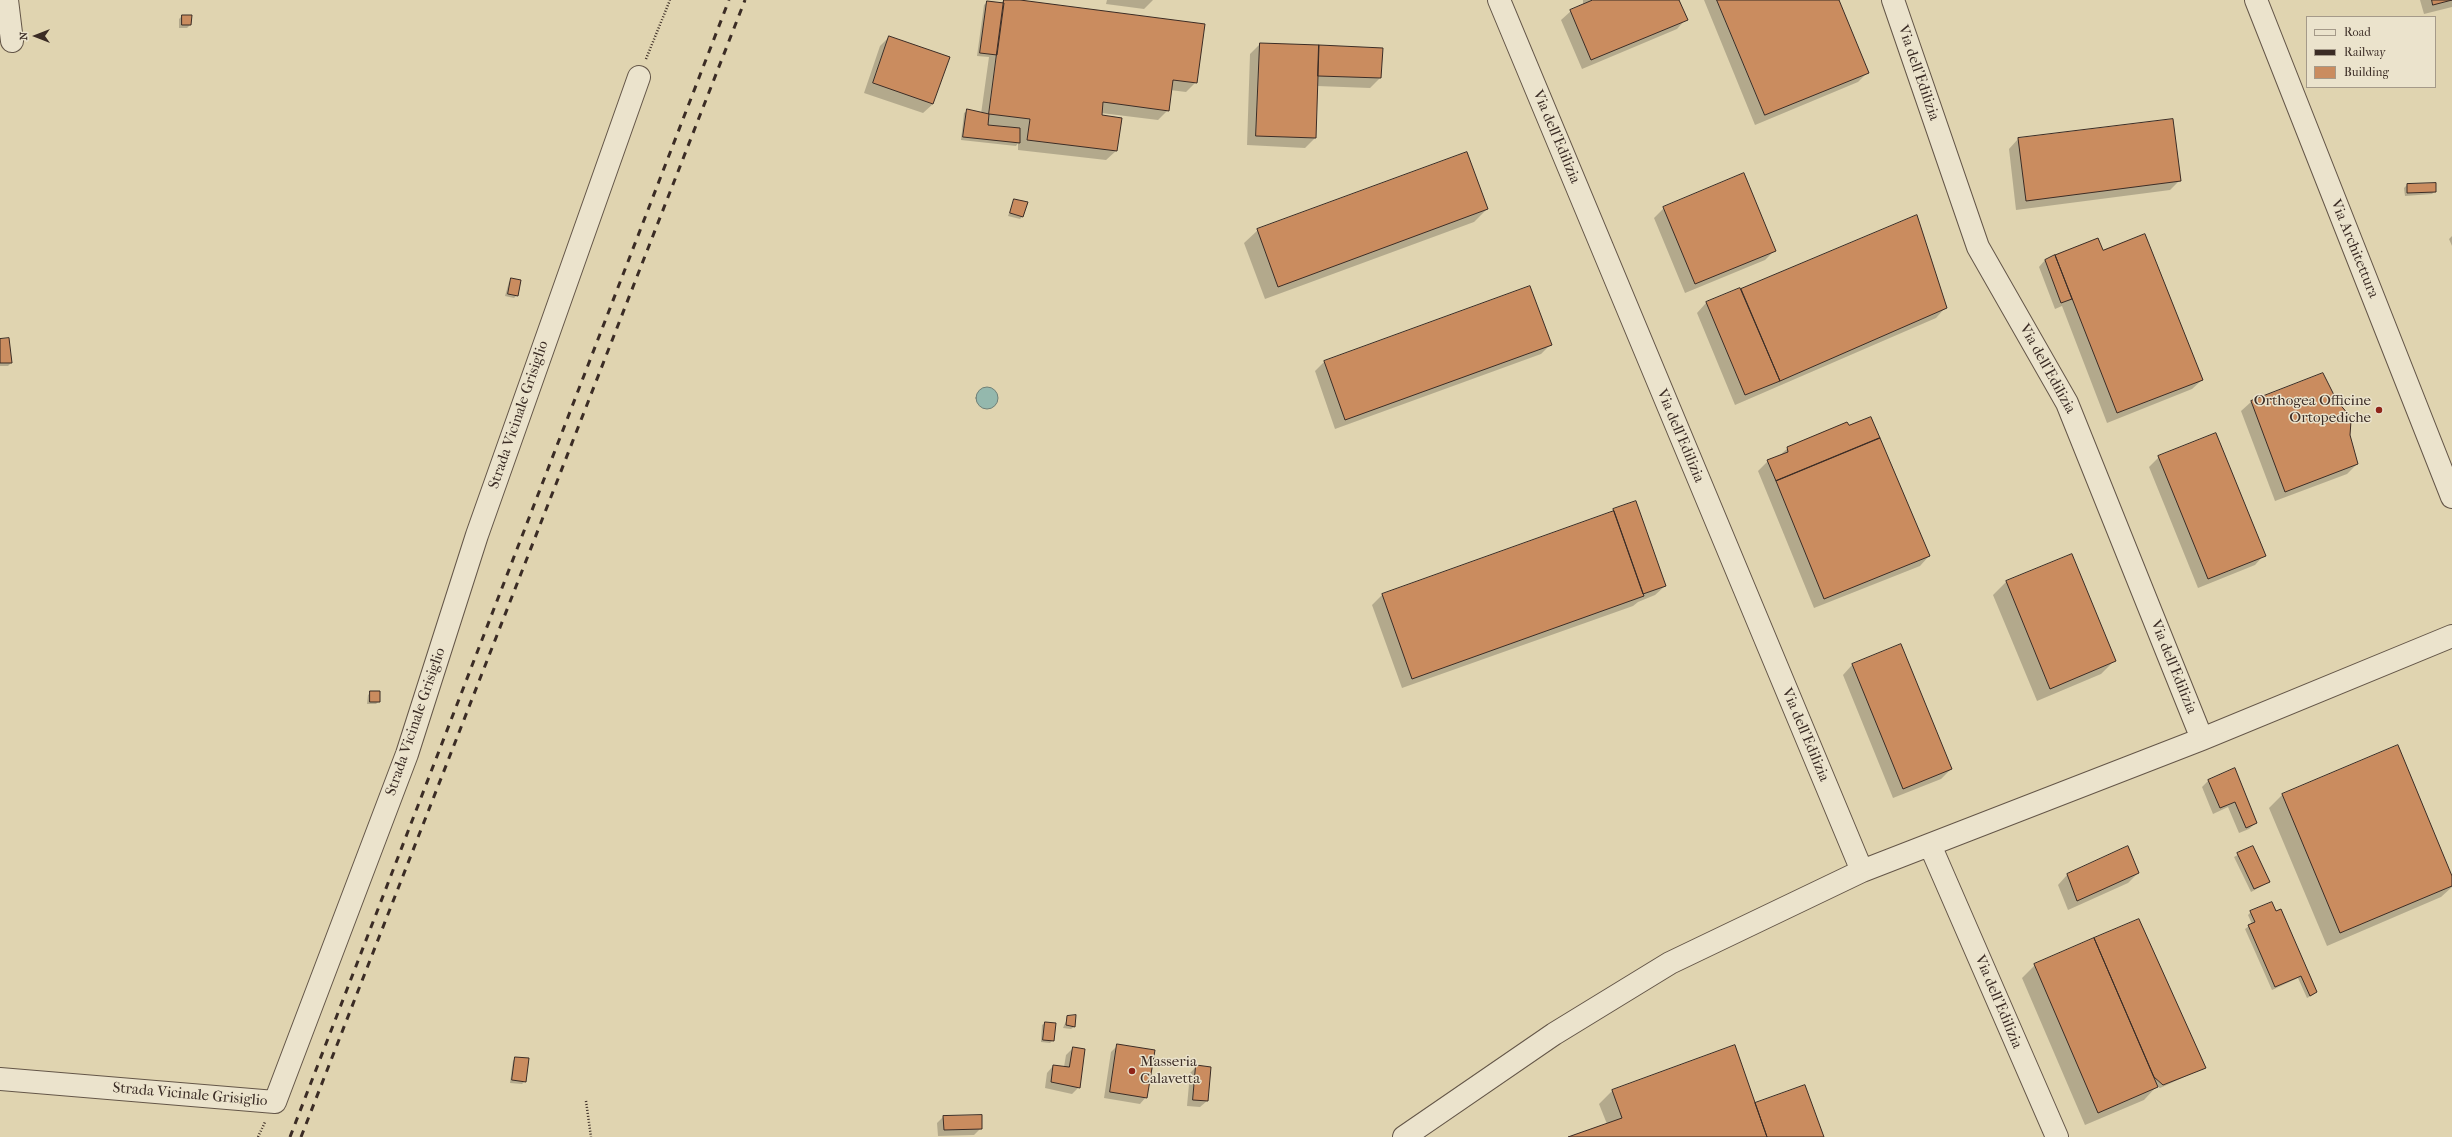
<!DOCTYPE html>
<style>
body{margin:0}
#map{position:relative;width:2452px;height:1137px;overflow:hidden;background:#e0d4b0;font-family:"IM FELL French Canon",serif}
canvas{display:block}
.legend{position:absolute;left:2306px;top:16px;width:130px;height:72px;box-sizing:border-box;background:#ebe3cc;border:1px solid #a59a89;margin:0;padding:5px 7px;list-style:none;font-size:12px;color:#3b2c25}
.legend li{display:flex;align-items:center;gap:8px;height:20px}
.legend b{width:20px;border:1px solid #a59a89}
.north{position:absolute;left:16px;top:16px;width:40px;height:40px;-webkit-text-stroke:3px #ebe3cc;paint-order:stroke;rotate:270deg;font-size:11px;font-weight:700;line-height:16px;text-align:center;color:#3b2c25}
.north::after{content:'';display:block;margin:auto;width:14px;height:18px;background:#3b2c25;clip-path:polygon(50% 0,100% 100%,50% 72%,0 100%)}
</style>
<div id="map">
<canvas width="2452" height="1137"></canvas>
<ul class="legend">
<li><b style="height:5px;background:#ebe3cc"></b>Road</li>
<li><b style="height:5px;background:#3b2c25"></b>Railway</li>
<li><b style="height:11px;background:#ca8c5f"></b>Building</li>
</ul>
<div class="north">N</div>
</div>
<script>
const g = document.querySelector('canvas').getContext('2d');
g.lineJoin = 'round';
function paint(path, color) { g.fillStyle = color; g.fill(path, 'evenodd'); }
function trace(path, color, width, dash) { g.strokeStyle = color; g.lineWidth = width; g.lineCap = dash ? 'butt' : 'round'; g.setLineDash(dash || []); g.stroke(path); }
function label(font, color, halo, rows, align = 'center') {
  g.font = font + ' "IM FELL French Canon",serif'; g.lineWidth = 3; g.setLineDash([]); g.textBaseline = 'middle'; g.strokeStyle = halo; g.fillStyle = color; for (const [text, x, y, turn = 0] of rows) {
    g.save(); g.translate(x, y); g.rotate((+turn || 0) * Math.PI / 180); g.textAlign = isNaN(turn) ? turn : align; if (halo) g.strokeText(text, 0, 0); g.fillText(text, 0, 0); g.restore();
  }
}
const water = new Path2D(`
 M976 398a11 11 0 1 1 22 0a11 11 0 1 1-22 0Z`);
paint(water, '#94b8ad');
trace(water, '#708077', 1);
paint(new Path2D(`
 M 1004,0 L 1013,0 L 1196,82 L 1186,92 L 1170,90 L 1168,110 L 1158,120 L 1101,113 L 1116,151 L 1106,160 L 1018,150 L 1018,143 L 1016,146 L 961,140 L 964,113 L 967,111 L 981,114 L 989,57 L 977,56 L 984,5 L 987,2 L 1000,4 Z
 M 1107,0 L 1153,0 L 1144,9 L 1106,4 Z
 M 1583,0 L 1678,0 L 1686,19 L 1677,29 L 1582,69 L 1561,20 L 1571,11 L 1583,5 Z
 M 1704,0 L 1838,0 L 1868,72 L 1858,82 L 1755,125 Z
 M 2420,0 L 2452,0 L 2452,7 L 2424,14 Z
 M 182,16 L 190,25 L 187,28 L 179,28 L 179,19 Z
 M 889,37 L 933,104 L 923,113 L 864,93 L 880,46 Z
 M 1260,44 L 1380,78 L 1370,88 L 1317,86 L 1315,138 L 1305,148 L 1247,145 L 1250,54 Z
 M 2018,139 L 2180,180 L 2170,190 L 2016,210 L 2009,149 Z
 M 2407,185 L 2435,191 L 2432,194 L 2405,196 L 2404,188 Z
 M 1014,200 L 1023,216 L 1020,219 L 1008,216 Z
 M 1664,208 L 1775,250 L 1765,260 L 1685,293 L 1654,218 Z
 M 1487,209 L 1474,222 L 1265,299 L 1244,243 L 1258,230 Z
 M 1917,216 L 1945,308 L 1936,318 L 1735,405 L 1697,313 L 1706,303 Z
 M 2452,236 L 2452,246 L 2449,239 Z
 M 2098,240 L 2103,251 L 2202,380 L 2192,389 L 2107,423 L 2062,306 L 2055,309 L 2039,267 L 2045,260 Z
 M 512,279 L 517,295 L 514,298 L 505,296 L 509,282 Z
 M 0,340 L 11,363 L 8,366 L 0,366 Z
 M 1550,345 L 1541,354 L 1335,429 L 1315,371 L 1324,362 Z
 M 2323,374 L 2349,436 L 2357,464 L 2347,474 L 2275,501 L 2241,411 L 2251,402 Z
 M 1788,448 L 1929,556 L 1920,566 L 1814,608 L 1758,471 L 1768,461 L 1779,456 Z
 M 2159,457 L 2264,555 L 2255,565 L 2198,588 L 2149,467 Z
 M 1614,510 L 1665,586 L 1655,595 L 1638,602 L 1633,606 L 1402,688 L 1372,605 L 1382,595 L 1610,514 Z
 M 2071,555 L 2114,661 L 2101,674 L 2037,701 L 1993,595 L 2006,582 Z
 M 1852,665 L 1951,769 L 1941,779 L 1893,798 L 1843,675 Z
 M 371,692 L 379,701 L 376,704 L 367,704 L 368,695 Z
 M 2234,770 L 2256,823 L 2249,829 L 2239,833 L 2228,807 L 2213,814 L 2202,787 L 2208,781 Z
 M 2282,795 L 2452,879 L 2452,887 L 2441,897 L 2327,946 L 2269,808 Z
 M 2253,847 L 2269,882 L 2251,892 L 2234,857 Z
 M 2138,873 L 2128,883 L 2068,910 L 2058,885 L 2067,875 Z
 M 2251,912 L 2316,992 L 2313,995 L 2307,998 L 2298,978 L 2272,990 L 2245,929 L 2252,924 L 2248,915 Z
 M 2138,920 L 2204,1068 L 2160,1088 L 2157,1086 L 2144,1100 L 2085,1125 L 2022,978 L 2035,965 Z
 M 1068,1017 L 1074,1027 L 1071,1029 L 1063,1028 Z
 M 1045,1023 L 1053,1040 L 1050,1043 L 1041,1042 L 1042,1025 Z
 M 1117,1046 L 1146,1097 L 1140,1104 L 1104,1098 L 1111,1052 Z
 M 1073,1048 L 1079,1087 L 1072,1094 L 1045,1088 L 1047,1073 L 1053,1066 L 1064,1067 L 1066,1055 Z
 M 515,1058 L 525,1081 L 522,1084 L 510,1083 L 513,1061 Z
 M 1197,1066 L 1207,1101 L 1200,1107 L 1187,1106 L 1190,1073 Z
 M 1612,1091 L 1755,1104 L 1823,1137 L 1571,1137 L 1607,1124 L 1599,1104 Z
 M 943,1117 L 981,1128 L 974,1135 L 938,1136 L 937,1123 Z`), '#0003');
const building = new Path2D(`
 M 1004,0 L 1020,0 L 1205,24 L 1197,83 L 1173,80 L 1169,111 L 1103,102 L 1102,115 L 1122,118 L 1117,151 L 1027,140 L 1030,119 L 989,114 Z
 M 1593,0 L 1679,0 L 1688,20 L 1591,60 L 1570,10 Z
 M 1717,0 L 1839,0 L 1869,73 L 1765,115 Z
 M 2432,0 L 2452,0 L 2433,5 Z
 M 987,1 L 1004,3 L 997,55 L 980,53 Z
 M 182,15 L 192,15 L 191,25 L 182,25 Z
 M 889,36 L 950,57 L 933,104 L 873,83 Z
 M 1260,43 L 1319,45 L 1316,138 L 1256,136 Z
 M 1319,45 L 1383,48 L 1381,78 L 1318,76 Z
 M 967,109 L 989,114 L 988,125 L 1020,128 L 1020,143 L 963,137 Z
 M 2173,119 L 2181,181 L 2026,201 L 2018,138 Z
 M 1467,152 L 1488,209 L 1278,287 L 1257,229 Z
 M 1744,173 L 1776,251 L 1695,284 L 1663,207 Z
 M 2436,183 L 2436,192 L 2407,193 L 2407,184 Z
 M 1014,199 L 1028,202 L 1023,217 L 1010,213 Z
 M 1917,215 L 1947,308 L 1780,381 L 1741,289 Z
 M 2145,234 L 2203,380 L 2117,413 L 2055,255 L 2098,238 L 2103,250 Z
 M 2055,255 L 2072,299 L 2061,303 L 2045,260 Z
 M 511,278 L 521,280 L 518,296 L 508,294 Z
 M 1530,286 L 1552,345 L 1345,420 L 1324,361 Z
 M 1740,288 L 1780,381 L 1745,395 L 1706,302 Z
 M 9,338 L 12,363 L 0,363 L 0,339 Z
 M 2323,373 L 2337,401 L 2349,415 L 2351,421 L 2350,435 L 2358,464 L 2285,492 L 2251,401 Z
 M 1871,417 L 1880,438 L 1776,481 L 1767,460 L 1788,452 L 1787,447 L 1847,422 L 1849,425 Z
 M 2216,433 L 2266,556 L 2208,579 L 2158,456 Z
 M 1880,438 L 1930,556 L 1824,599 L 1776,481 Z
 M 1636,501 L 1666,586 L 1643,594 L 1613,509 Z
 M 1614,511 L 1644,596 L 1412,679 L 1382,594 Z
 M 2072,554 L 2116,661 L 2050,689 L 2006,581 Z
 M 1901,644 L 1952,769 L 1903,789 L 1852,664 Z
 M 370,691 L 380,691 L 380,702 L 370,702 Z
 M 2398,745 L 2452,876 L 2452,886 L 2340,933 L 2282,794 Z
 M 2235,768 L 2257,823 L 2246,828 L 2235,802 L 2220,808 L 2208,780 Z
 M 2128,846 L 2139,873 L 2077,901 L 2067,874 Z
 M 2253,846 L 2270,882 L 2254,889 L 2237,853 Z
 M 2272,902 L 2276,911 L 2281,909 L 2317,992 L 2310,996 L 2301,976 L 2275,987 L 2248,925 L 2255,922 L 2250,911 Z
 M 2139,919 L 2206,1068 L 2163,1085 L 2154,1077 L 2094,938 Z
 M 2094,938 L 2158,1087 L 2098,1113 L 2034,964 Z
 M 1076,1015 L 1075,1027 L 1066,1025 L 1067,1016 Z
 M 1045,1022 L 1056,1023 L 1054,1041 L 1043,1040 Z
 M 1117,1044 L 1155,1050 L 1147,1098 L 1110,1092 Z
 M 1735,1045 L 1767,1137 L 1568,1137 L 1622,1118 L 1612,1090 Z
 M 1073,1047 L 1085,1049 L 1080,1088 L 1051,1082 L 1053,1065 L 1069,1067 Z
 M 515,1057 L 529,1058 L 526,1082 L 512,1080 Z
 M 1196,1065 L 1211,1067 L 1208,1101 L 1193,1100 Z
 M 1805,1085 L 1824,1137 L 1767,1137 L 1755,1103 Z
 M 982,1115 L 982,1129 L 944,1130 L 943,1116 Z`);
paint(building, '#ca8c5f');
trace(building, '#3b2c25', 1);
const minor = new Path2D(`
 M 7,0 L 12,41
 M 1499,0 L 1862,871
 M 1893,0 L 1978,247 L 2067,403 L 2202,739
 M 2256,0 L 2452,497
 M 1930,845 L 2057,1137
 M 0,1079 L 275,1102 L 407,754 L 477,535 L 639,77
 M 1404,1137 L 1554,1034 L 1670,963 L 1862,871 L 2202,739 L 2452,636`);
trace(minor, '#645648', 24);
trace(new Path2D(`
 M 646,59 L 670,0
 M 586,1101 L 591,1137
 M 258,1137 L 265,1122`), '#3b2c25', 2.5, [1, 2]);
trace(minor, '#ebe3cc', 22);
trace(new Path2D(`
 M 290,1137 L 729,0
 M 301,1137 L 745,0`), '#3b2c25', 3, [7, 7]);
for (const [x, y, r, color] of [
 [2379,410,4,"#8f2418"],
 [1132,1071,4,"#8f2418"]
]) { const dot = new Path2D(); dot.arc(x, y, r, 0, 2 * Math.PI); g.fillStyle = color; g.fill(dot); trace(dot, '#ebe3cc', 1.5); }
label('15px', '#3b2c25', '#ebe3cc', [
 ["Via dell'Edilizia",1918,73,71],
 ["Via dell'Edilizia",1556,137,67],
 ["Via Architettura",2354,249,68],
 ["Via dell'Edilizia",2047,369,61],
 ["Strada Vicinale Grisiglio",519,415,-71],
 ["Via dell'Edilizia",1680,436,67],
 ["Via dell'Edilizia",2173,667,68],
 ["Strada Vicinale Grisiglio",416,722,-71],
 ["Via dell'Edilizia",1805,735,67],
 ["Via dell'Edilizia",1998,1002,67],
 ["Strada Vicinale Grisiglio",190,1095,5]
]);
label('15px', '#3b2c25', '#ebe3cc', [
 ["Orthogea Officine",2371,401],
 ["Ortopediche",2371,418],
 ["Masseria",1140,1062,"left"],
 ["Calavetta",1140,1079,"left"]
], 'right');
</script>
